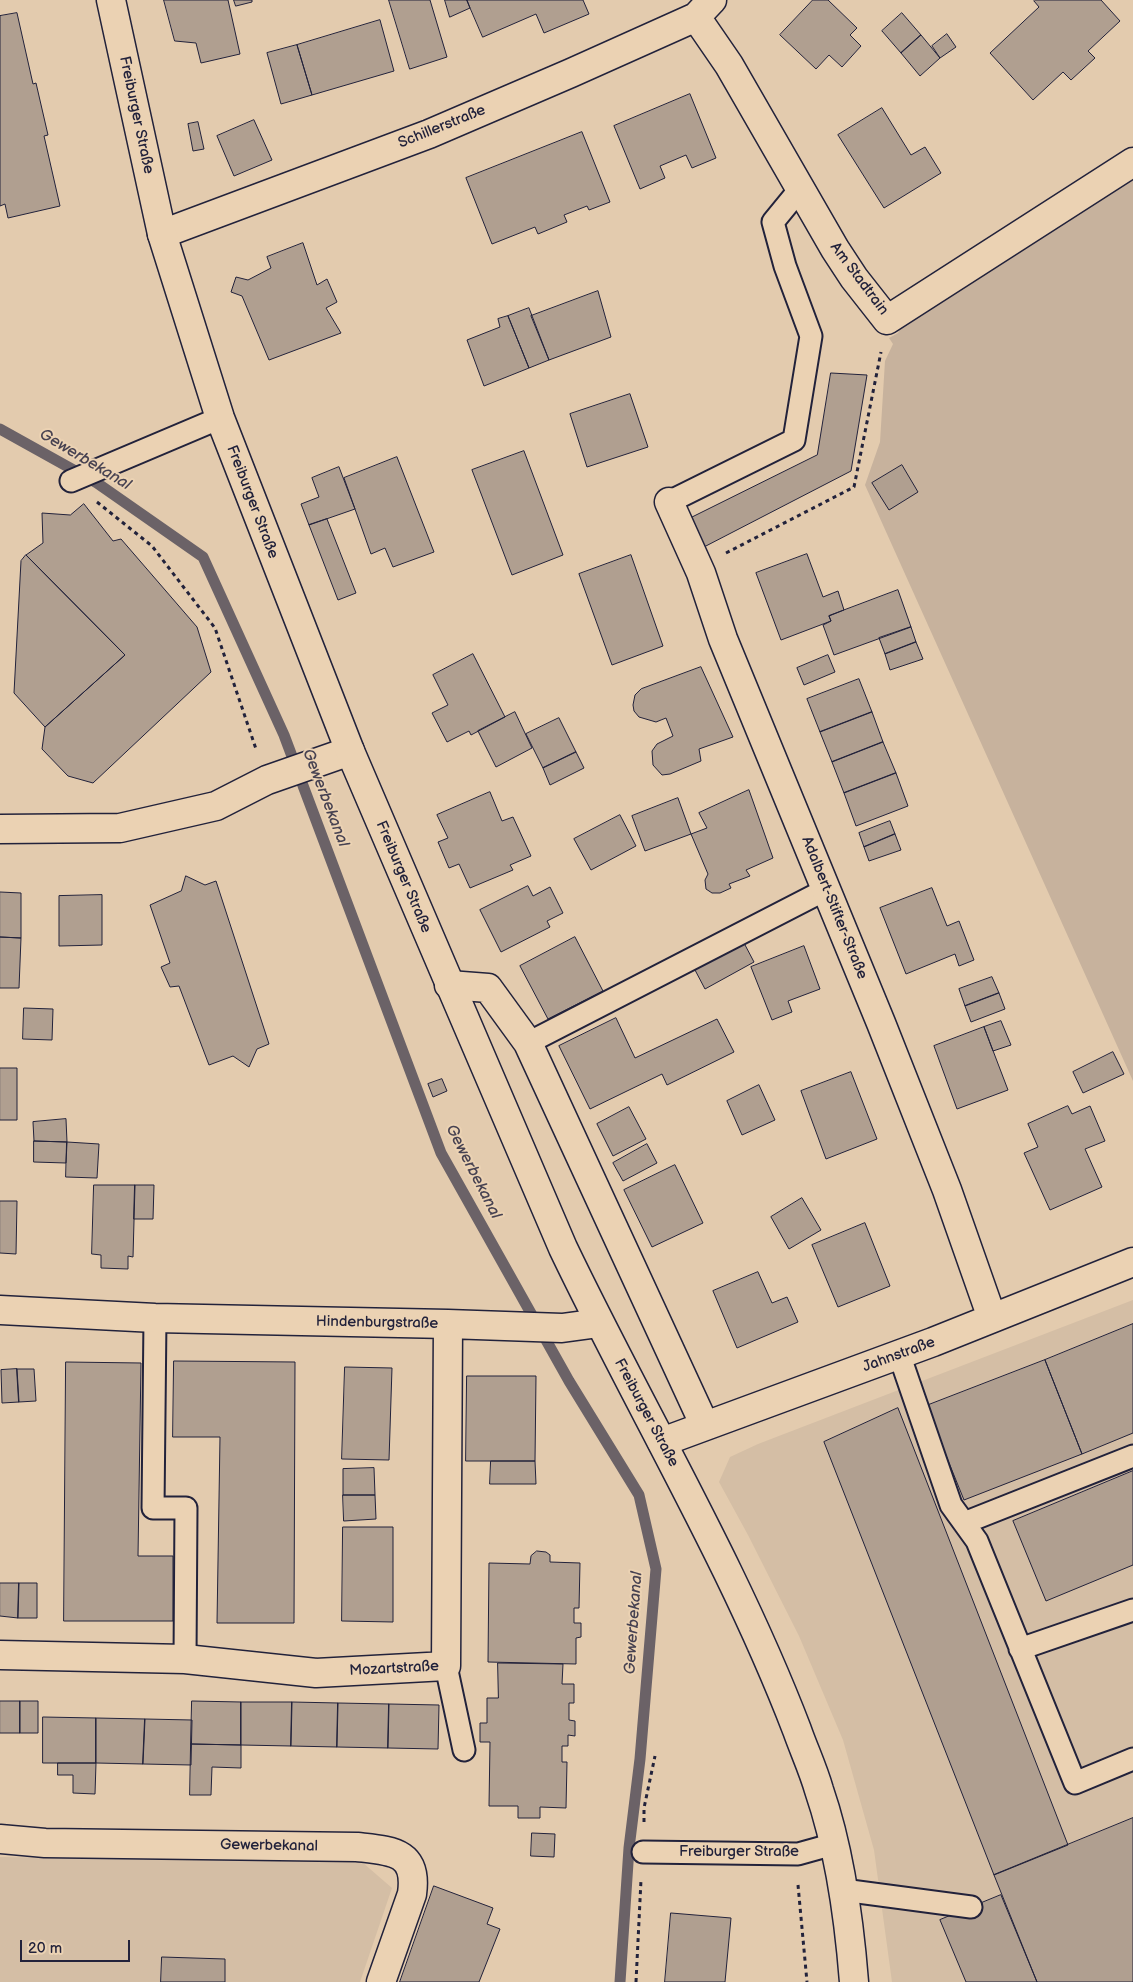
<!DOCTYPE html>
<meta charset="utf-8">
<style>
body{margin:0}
#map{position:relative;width:1133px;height:1982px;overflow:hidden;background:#e3cbae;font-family:"Balsamiq Sans",sans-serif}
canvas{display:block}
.scale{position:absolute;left:20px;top:1940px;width:110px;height:22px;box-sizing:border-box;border:2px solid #22223b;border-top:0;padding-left:6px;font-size:15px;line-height:18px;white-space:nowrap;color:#22223b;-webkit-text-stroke:4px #ebd2b3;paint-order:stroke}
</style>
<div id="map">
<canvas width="1133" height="1982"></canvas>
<div class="scale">20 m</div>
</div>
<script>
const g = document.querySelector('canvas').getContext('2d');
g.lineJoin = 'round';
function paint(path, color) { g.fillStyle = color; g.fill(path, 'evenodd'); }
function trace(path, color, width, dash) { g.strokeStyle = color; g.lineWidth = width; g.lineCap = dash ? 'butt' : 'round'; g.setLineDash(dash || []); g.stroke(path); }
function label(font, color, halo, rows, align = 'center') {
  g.font = font + ' "Balsamiq Sans",sans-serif'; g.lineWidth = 4; g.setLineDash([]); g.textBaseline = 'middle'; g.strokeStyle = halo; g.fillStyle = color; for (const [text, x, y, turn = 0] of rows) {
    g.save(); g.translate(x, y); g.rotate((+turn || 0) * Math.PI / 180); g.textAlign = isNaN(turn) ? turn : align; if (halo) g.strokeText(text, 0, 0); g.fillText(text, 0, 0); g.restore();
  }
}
paint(new Path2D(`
 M 1133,1300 L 1133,1982 L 892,1982 L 874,1850 L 843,1740 L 799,1636 L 748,1535 L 719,1482 L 730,1457 L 758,1444 Z
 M 0,1857 L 362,1862 L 392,1888 L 360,1982 L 0,1982 Z`), '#d4bea5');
paint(new Path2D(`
 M 1133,169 L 1133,1081 L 865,485 L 880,442 L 885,361 L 893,344 L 889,338 L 898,333 L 901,326 Z`), '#c7b29d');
trace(new Path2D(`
 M 0,429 L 97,483 L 203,557 L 284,735 L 441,1153 L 569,1381 L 639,1495 L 656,1569 L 640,1759 L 629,1848 L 620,1982`), '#6b6267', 11);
const building = new Path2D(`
 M 164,0 L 228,0 L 240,54 L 201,63 L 196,43 L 175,41 Z
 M 234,0 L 252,0 L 252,2 L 236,6 Z
 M 389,0 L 430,0 L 447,57 L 410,69 Z
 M 445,0 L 467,0 L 470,8 L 450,17 Z
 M 467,0 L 583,0 L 589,14 L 544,33 L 536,14 L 483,37 Z
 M 813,0 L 828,0 L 857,28 L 850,35 L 861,46 L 842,67 L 829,55 L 816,69 L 780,35 Z
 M 1035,0 L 1101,0 L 1120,21 L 1088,51 L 1095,58 L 1071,80 L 1063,72 L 1033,100 L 990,53 L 1039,7 L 1034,1 Z
 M 17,13 L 33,84 L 36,83 L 48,135 L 44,136 L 60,206 L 8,218 L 5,204 L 0,206 L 0,16 Z
 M 902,13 L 921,35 L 901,53 L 882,31 Z
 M 380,20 L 394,71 L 312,95 L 297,45 Z
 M 947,34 L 956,47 L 940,58 L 932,46 Z
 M 921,35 L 940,58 L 920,76 L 901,53 Z
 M 297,45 L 312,95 L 281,104 L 267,53 Z
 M 690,94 L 716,158 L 692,168 L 686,155 L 660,166 L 665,178 L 640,189 L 614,126 Z
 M 882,108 L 911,155 L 925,147 L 941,173 L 884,208 L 838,135 Z
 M 254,120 L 272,160 L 234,176 L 217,136 Z
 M 198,122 L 204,149 L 193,151 L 188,124 Z
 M 582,132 L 610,202 L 589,210 L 587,206 L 564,215 L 567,222 L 538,234 L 535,227 L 492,244 L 466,178 Z
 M 303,243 L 317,285 L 327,279 L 337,302 L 326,308 L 341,333 L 269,360 L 242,296 L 231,292 L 236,277 L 248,280 L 271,268 L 267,257 Z
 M 598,291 L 611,337 L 549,360 L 531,316 Z
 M 529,308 L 549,360 L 529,368 L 508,316 Z
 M 508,316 L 529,368 L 484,386 L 467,340 L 500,327 L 498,319 Z
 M 831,373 L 867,375 L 851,471 L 702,548 L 686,520 L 817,455 Z
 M 630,394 L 648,447 L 587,467 L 570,414 Z
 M 524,451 L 563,555 L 512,575 L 472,470 Z
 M 397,457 L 434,552 L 393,567 L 385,548 L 371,554 L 344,478 Z
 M 902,465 L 918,492 L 889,510 L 872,483 Z
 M 339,467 L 355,509 L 309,525 L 301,504 L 319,497 L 312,478 Z
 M 84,504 L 113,541 L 121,539 L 197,627 L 211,672 L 93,783 L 68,776 L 42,749 L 45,727 L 125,655 L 26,555 L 43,543 L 42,513 L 70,515 Z
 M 327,519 L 356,593 L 338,600 L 309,525 Z
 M 807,554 L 823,597 L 838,591 L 844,610 L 829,616 L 831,621 L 781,640 L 756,573 Z
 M 26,555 L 125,655 L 45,727 L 14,693 L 21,561 Z
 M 631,555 L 663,646 L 612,665 L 579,574 Z
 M 898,590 L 911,627 L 834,655 L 823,625 L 831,621 L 829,616 Z
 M 911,627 L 916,642 L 885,654 L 879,638 Z
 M 916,642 L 923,659 L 890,670 L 885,654 Z
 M 473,654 L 505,717 L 471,735 L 469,731 L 447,742 L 432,713 L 448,705 L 433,675 Z
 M 828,655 L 835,672 L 804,685 L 797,668 Z
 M 701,667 L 733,737 L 699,749 L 701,761 L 670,774 L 662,775 L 653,765 L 652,751 L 657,744 L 673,736 L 666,718 L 656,722 L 639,717 L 634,711 L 633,705 L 635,695 L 641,689 Z
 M 859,679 L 872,712 L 820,732 L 807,699 Z
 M 515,712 L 532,748 L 496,767 L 478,731 Z
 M 872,712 L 883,742 L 832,762 L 820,732 Z
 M 559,718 L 576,752 L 543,768 L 526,734 Z
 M 883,742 L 896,773 L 844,793 L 832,762 Z
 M 576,752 L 584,768 L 550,785 L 543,768 Z
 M 896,773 L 908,806 L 856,826 L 844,793 Z
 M 749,790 L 773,858 L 746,870 L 750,876 L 729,884 L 731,888 L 720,893 L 712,893 L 706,889 L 705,880 L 708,874 L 691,834 L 707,828 L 699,813 Z
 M 490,792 L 502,821 L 513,817 L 531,856 L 510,865 L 513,870 L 470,888 L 459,864 L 449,868 L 438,842 L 448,838 L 437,815 Z
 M 678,798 L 691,834 L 645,851 L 632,816 Z
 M 620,815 L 636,846 L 591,870 L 574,839 Z
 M 890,821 L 895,834 L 864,847 L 859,833 Z
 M 895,834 L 901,850 L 869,861 L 864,847 Z
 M 186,876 L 205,885 L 216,881 L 269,1044 L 257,1049 L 249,1067 L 233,1056 L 209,1065 L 179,986 L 170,987 L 161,967 L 170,963 L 150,905 L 181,891 Z
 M 528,886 L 533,896 L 550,887 L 563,913 L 547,921 L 550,927 L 501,952 L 480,910 Z
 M 932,888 L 947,926 L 959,921 L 974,960 L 959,966 L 955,954 L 906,974 L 880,908 Z
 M 0,892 L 21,893 L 21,938 L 0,937 Z
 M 102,895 L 102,945 L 59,946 L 59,896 Z
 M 0,937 L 21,938 L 19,988 L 0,988 Z
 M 575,937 L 603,991 L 548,1019 L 520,966 Z
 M 744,943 L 754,962 L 705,989 L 695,970 Z
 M 804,946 L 820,989 L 788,1001 L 792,1012 L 772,1020 L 751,967 Z
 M 992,977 L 999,993 L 965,1006 L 959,989 Z
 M 999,993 L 1005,1009 L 971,1022 L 965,1006 Z
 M 24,1008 L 53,1009 L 52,1040 L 23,1039 Z
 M 616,1018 L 635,1058 L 717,1019 L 734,1052 L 667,1085 L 662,1074 L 590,1109 L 559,1046 Z
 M 1001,1021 L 1011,1045 L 993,1051 L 984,1027 Z
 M 984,1027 L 1008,1090 L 957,1109 L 934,1046 Z
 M 1113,1052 L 1124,1074 L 1083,1093 L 1073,1072 Z
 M 0,1068 L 17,1068 L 17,1120 L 0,1120 Z
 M 851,1072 L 877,1139 L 826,1159 L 801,1091 Z
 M 442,1079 L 447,1091 L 433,1097 L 428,1084 Z
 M 759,1085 L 775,1120 L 742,1135 L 727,1101 Z
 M 1068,1106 L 1072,1114 L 1090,1106 L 1105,1141 L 1085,1149 L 1102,1187 L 1050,1210 L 1024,1153 L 1038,1147 L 1028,1124 Z
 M 629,1107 L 646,1139 L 613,1156 L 597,1124 Z
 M 66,1119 L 67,1142 L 34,1141 L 33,1122 Z
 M 34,1141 L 67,1142 L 66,1163 L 34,1162 Z
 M 67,1142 L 99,1144 L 97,1178 L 66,1177 Z
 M 647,1144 L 657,1163 L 623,1181 L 613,1163 Z
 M 675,1165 L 703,1223 L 652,1247 L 624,1190 Z
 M 94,1185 L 135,1185 L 133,1257 L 128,1256 L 128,1269 L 101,1268 L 101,1255 L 92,1254 Z
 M 135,1185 L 154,1185 L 153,1219 L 134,1219 Z
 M 802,1198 L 821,1230 L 789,1249 L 771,1217 Z
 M 0,1201 L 17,1201 L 16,1254 L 0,1253 Z
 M 865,1223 L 890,1286 L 838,1307 L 812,1245 Z
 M 758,1272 L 772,1303 L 787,1297 L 798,1322 L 737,1348 L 713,1291 Z
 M 1133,1324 L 1133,1433 L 1082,1454 L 1045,1360 Z
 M 1045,1360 L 1082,1454 L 964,1500 L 926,1406 Z
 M 174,1361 L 295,1362 L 294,1623 L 217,1623 L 220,1437 L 173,1437 Z
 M 66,1362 L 141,1363 L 138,1556 L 173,1556 L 173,1621 L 64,1621 Z
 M 345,1367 L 392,1368 L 389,1460 L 342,1459 Z
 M 17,1369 L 19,1402 L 2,1403 L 1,1370 Z
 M 17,1369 L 34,1369 L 36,1401 L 19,1402 Z
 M 467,1376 L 536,1376 L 535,1461 L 466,1461 Z
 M 898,1408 L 1068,1845 L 994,1875 L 824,1442 Z
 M 491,1461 L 535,1461 L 536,1484 L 490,1484 Z
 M 374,1468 L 375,1495 L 343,1495 L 343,1469 Z
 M 1133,1471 L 1133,1565 L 1046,1601 L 1013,1521 Z
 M 343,1495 L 375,1495 L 376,1519 L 344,1521 Z
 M 343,1527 L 393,1527 L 393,1622 L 342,1621 Z
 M 537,1551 L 546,1552 L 550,1555 L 550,1562 L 580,1563 L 579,1608 L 574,1608 L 574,1623 L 581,1623 L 581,1637 L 576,1638 L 576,1664 L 488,1662 L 489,1563 L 530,1564 L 531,1556 Z
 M 0,1583 L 19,1583 L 18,1618 L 0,1616 Z
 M 19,1583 L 37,1583 L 37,1618 L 18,1618 Z
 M 498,1663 L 563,1664 L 562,1684 L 574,1684 L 574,1703 L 569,1703 L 569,1720 L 575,1721 L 575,1736 L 568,1735 L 568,1746 L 562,1746 L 562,1762 L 567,1762 L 566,1808 L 540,1807 L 540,1818 L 518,1818 L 518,1806 L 489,1806 L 490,1742 L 480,1742 L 480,1723 L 487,1723 L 487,1698 L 498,1698 Z
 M 0,1701 L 20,1701 L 20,1733 L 0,1733 Z
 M 20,1701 L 38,1701 L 38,1733 L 20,1733 Z
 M 192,1701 L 241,1702 L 241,1745 L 191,1744 Z
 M 241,1702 L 292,1702 L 291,1746 L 241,1745 Z
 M 292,1702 L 338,1703 L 337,1747 L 291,1746 Z
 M 338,1703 L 389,1704 L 388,1748 L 337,1747 Z
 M 389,1704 L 439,1705 L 438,1749 L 388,1748 Z
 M 43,1717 L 96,1718 L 96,1763 L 43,1763 Z
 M 96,1718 L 145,1719 L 143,1764 L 96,1763 Z
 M 145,1719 L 192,1720 L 191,1765 L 143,1764 Z
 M 191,1744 L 241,1745 L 241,1768 L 212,1767 L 211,1795 L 190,1795 Z
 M 58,1763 L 96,1763 L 95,1794 L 73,1793 L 73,1775 L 58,1775 Z
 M 1133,1818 L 1133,1982 L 1037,1982 L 994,1875 Z
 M 532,1833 L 555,1834 L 554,1857 L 531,1856 Z
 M 434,1886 L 493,1908 L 487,1924 L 500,1929 L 479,1982 L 400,1982 Z
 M 1001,1895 L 1037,1982 L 966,1982 L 940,1920 Z
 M 671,1913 L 731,1918 L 725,1982 L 665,1982 Z
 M 162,1957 L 225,1959 L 225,1982 L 161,1982 Z`);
paint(building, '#b09f90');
trace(building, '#22223b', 1);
const lane = new Path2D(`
 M 71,481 L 220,418
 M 669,502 L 794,440 L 811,336 L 785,266 L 773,222 L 800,189
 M 528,1043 L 827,889
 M 155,1318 L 153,1508 L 186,1508 L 185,1659
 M 899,1354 L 951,1505 L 977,1541 L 1075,1783 L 1133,1759
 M 964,1523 L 1133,1456
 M 1020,1649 L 1133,1610
 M 446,1666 L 464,1750
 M 643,1852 L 798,1854 L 834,1844
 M 843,1890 L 971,1907`);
const street = new Path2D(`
 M 696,17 L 729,65 L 835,249 L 854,278 L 887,320 L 1133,162
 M 162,234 L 429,134 L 571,73 L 696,17 L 712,0
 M 669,502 L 701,573 L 723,639 L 881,1023 L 947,1190 L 992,1318
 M 0,829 L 120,828 L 216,806 L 267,780 L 350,751
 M 449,985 L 488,988 L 528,1043 L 705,1426
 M 0,1310 L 155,1318 L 448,1324 L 562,1328 L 599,1323
 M 662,1442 L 933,1342 L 1133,1262
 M 0,1655 L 185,1659 L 316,1673 L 446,1666 L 448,1324
 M 0,1839 L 45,1843 L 357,1847 C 392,1851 418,1851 412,1894 L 381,1982`);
const secondary = new Path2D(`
 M 111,0 L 162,234 L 220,418 L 350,751 L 563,1248 C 640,1409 733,1563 797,1730 C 804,1750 813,1769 819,1790 C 840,1851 849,1918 854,1982`);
trace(lane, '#22223b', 25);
trace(street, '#22223b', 31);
trace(secondary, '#22223b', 31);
trace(new Path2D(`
 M 97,502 L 152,546 L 215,628 L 256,749
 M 726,553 L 854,487 L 881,352
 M 644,1822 L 644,1808 L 655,1756
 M 798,1885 L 807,1982
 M 636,1982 L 641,1880`), '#22223b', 3, [4, 4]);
trace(lane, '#ebd2b3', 21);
trace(street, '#ebd2b3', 28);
trace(secondary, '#ebd2b3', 28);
label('15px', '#22223b', '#ebd2b3', [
 ["Freiburger Straße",136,115,78],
 ["Schillerstraße",442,127,-22],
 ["Am Stadtrain",859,279,53],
 ["Freiburger Straße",252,502,69],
 ["Freiburger Straße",403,877,67],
 ["Adalbert-Stifter-Straße",834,908,68],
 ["Hindenburgstraße",377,1323,1],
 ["Jahnstraße",899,1355,-20],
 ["Freiburger Straße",646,1413,62],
 ["Mozartstraße",394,1669,-3],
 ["Gewerbekanal",269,1846,1],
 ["Freiburger Straße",739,1852]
]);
label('italic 16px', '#474251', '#ebd2b3', [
 ["Gewerbekanal",85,460,31],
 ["Gewerbekanal",325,798,69],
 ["Gewerbekanal",473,1172,63],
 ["Gewerbekanal",634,1623,-86]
]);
</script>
